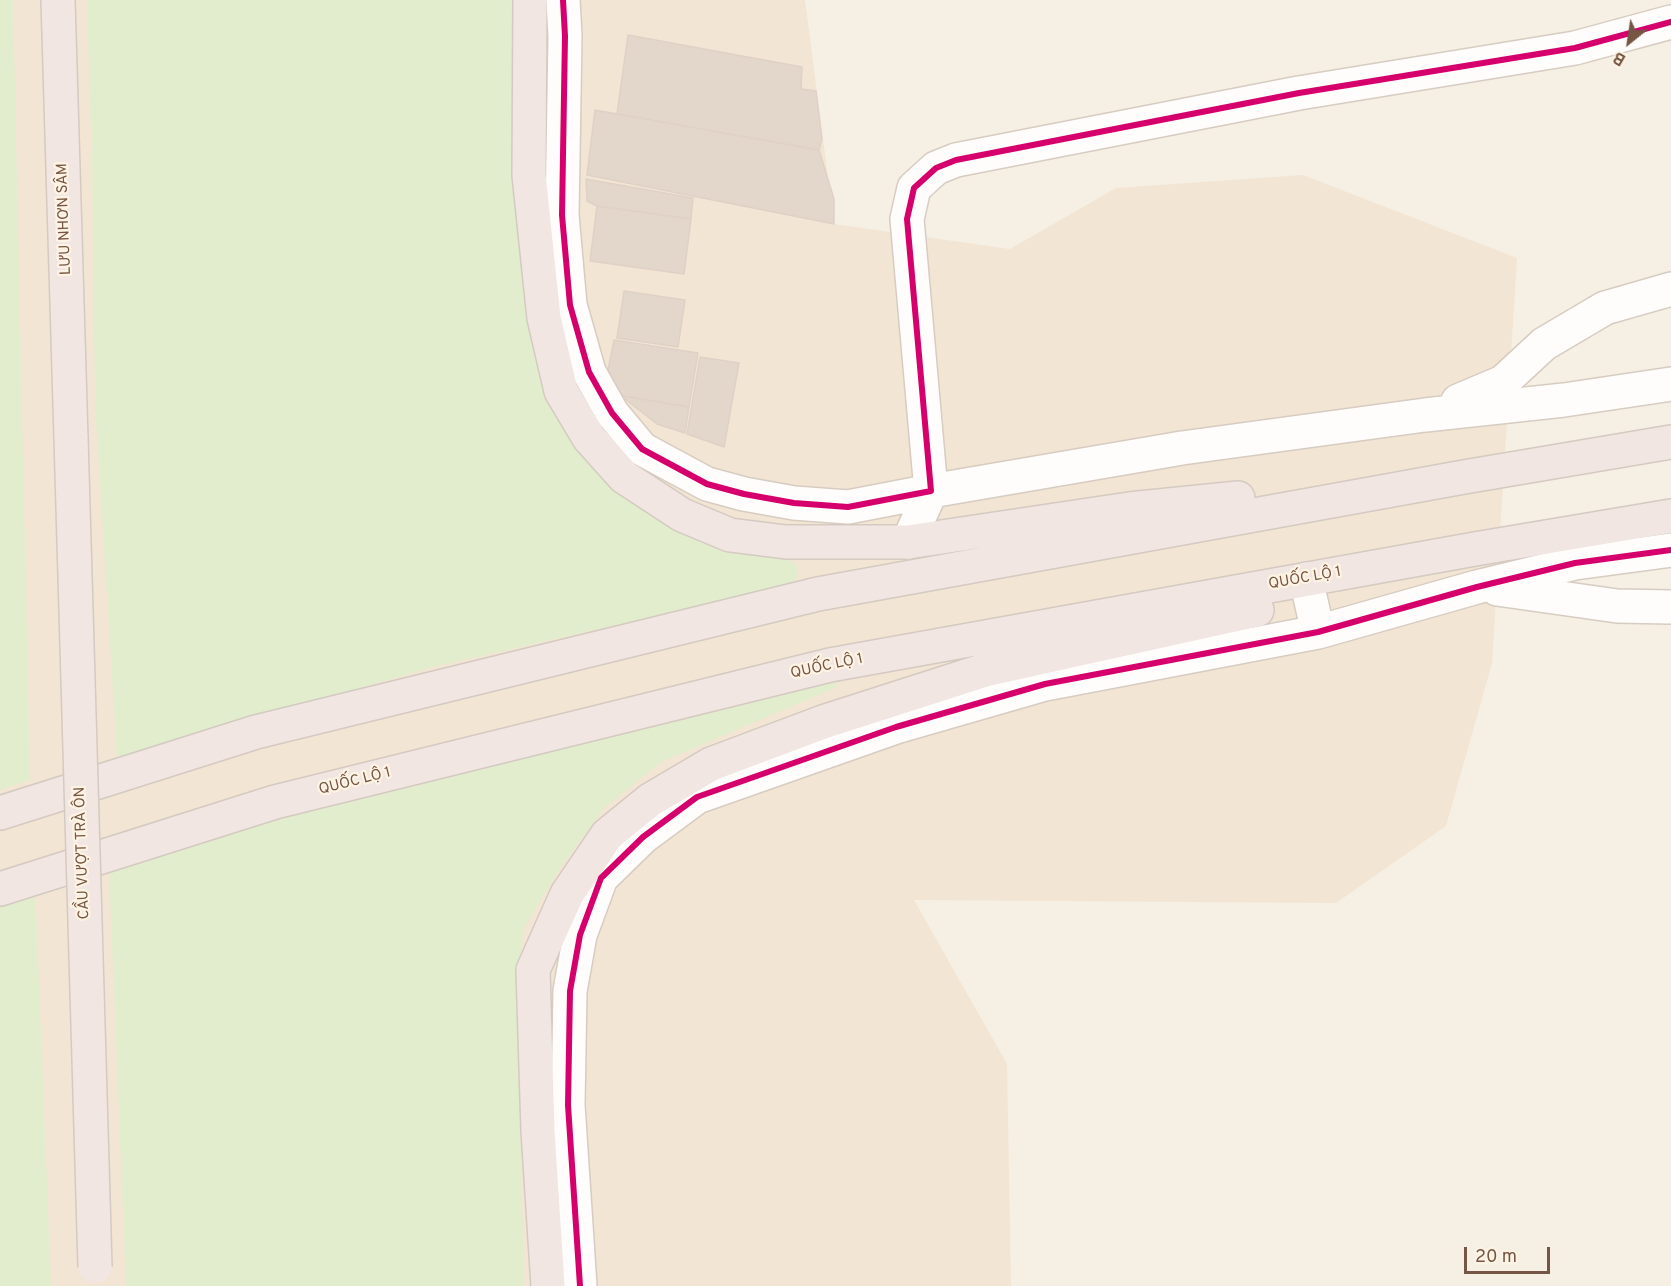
<!DOCTYPE html>
<meta charset="utf-8">
<style>
body{margin:0}
#map{position:relative;width:1671px;height:1286px;overflow:hidden;background:#f6efe4;font-family:Overpass,sans-serif}
canvas{display:block}
.north{position:absolute;left:1599px;top:12px;width:60px;height:60px;-webkit-text-stroke:4px #fff4e4;paint-order:stroke;rotate:210deg;font-size:16px;font-weight:700;line-height:24px;text-align:center;color:#755543}
.north::after{content:'';display:block;margin:auto;width:21px;height:27px;background:#755543;clip-path:polygon(50% 0,100% 100%,50% 72%,0 100%)}
.scale{position:absolute;left:1464px;top:1247px;width:86px;height:27px;box-sizing:border-box;border:3px solid #755543;border-top:0;padding-left:8px;font-size:18px;line-height:21px;white-space:nowrap;color:#755543;-webkit-text-stroke:4px #fff4e4;paint-order:stroke}
</style>
<div id="map">
<canvas width="1671" height="1286"></canvas>
<div class="north">B</div>
<div class="scale">20 m</div>
</div>
<script>
const g = document.querySelector('canvas').getContext('2d');
g.lineJoin = 'round';
function paint(path, color) { g.fillStyle = color; g.fill(path, 'evenodd'); }
function trace(path, color, width, dash) { g.strokeStyle = color; g.lineWidth = width; g.lineCap = dash ? 'butt' : 'round'; g.setLineDash(dash || []); g.stroke(path); }
function label(font, color, halo, rows, align = 'center') {
  g.font = font + ' Overpass,sans-serif'; g.lineWidth = 4.5; g.setLineDash([]); g.textBaseline = 'middle'; g.strokeStyle = halo; g.fillStyle = color; for (const [text, x, y, turn = 0] of rows) {
    g.save(); g.translate(x, y); g.rotate((+turn || 0) * Math.PI / 180); g.textAlign = isNaN(turn) ? turn : align; if (halo) g.strokeText(text, 0, 0); g.fillText(text, 0, 0); g.restore();
  }
}
paint(new Path2D(`
 M 0,0 L 805,0 L 834,224 L 1010,249 L 1116,188 L 1303,175 L 1517,258 L 1492,663 L 1446,826 L 1336,903 L 914,900 L 1007,1064 L 1011,1286 L 0,1286 Z`), '#f3e5d3');
paint(new Path2D(`
 M 0,0 L 13,0 L 30,780 L 0,790 Z
 M 87,0 L 512,0 L 515,96 L 559,412 L 721,544 L 786,559 L 797,565 L 798,578 L 785,586 L 429,668 L 117,758 L 95,401 L 92,164 Z
 M 834,677 L 837,687 L 661,762 L 604,808 L 562,865 L 523,929 L 517,989 L 524,1286 L 126,1286 L 109,868 L 497,757 Z
 M 35,886 L 51,1286 L 0,1286 L 0,898 Z`), '#e1edcd');
const building = new Path2D(`
 M 628,35 L 802,67 L 801,89 L 816,91 L 822,139 L 819,150 L 617,114 Z
 M 595,110 L 819,150 L 834,199 L 834,224 L 587,175 Z
 M 586,179 L 693,198 L 691,219 L 597,206 L 587,201 Z
 M 597,206 L 691,219 L 684,274 L 590,261 Z
 M 624,291 L 685,300 L 678,347 L 617,338 Z
 M 614,340 L 698,353 L 689,407 L 617,395 L 607,375 Z
 M 700,357 L 739,363 L 724,447 L 687,434 Z
 M 624,396 L 689,407 L 685,433 L 657,424 L 625,399 Z`);
paint(building, '#e3d6cb');
trace(building, '#dfd1c6', 1.5);
const minor = new Path2D(`
 M 563,0 L 565,36 L 562,215 L 570,305 L 589,372 L 612,413 L 642,449 L 707,484 L 744,494 L 794,503 L 848,507 L 931,491 L 907,219 L 914,188 L 936,168 L 956,160 L 1299,93 L 1575,48 L 1671,22
 M 1458,401 L 1503,382 L 1544,344 L 1605,308 L 1671,289
 M 908,542 L 931,491 L 1182,448 L 1425,415 L 1564,400 L 1671,384
 M 1306,579 L 1318,632
 M 1497,589 L 1617,606 L 1671,607
 M 580,1286 L 568,1105 L 570,991 L 580,935 L 601,878 L 643,837 L 697,797 L 896,727 L 1045,684 L 1318,632 L 1477,587 L 1575,563 L 1671,550`);
const highway = new Path2D(`
 M 58,0 L 71,438
 M 530,0 L 529,175 L 544,318 L 561,391 L 589,438 L 624,477 L 682,515 L 730,535 L 786,542 L 908,542 L 1129,509 L 1238,498
 M 0,813 L 256,732 L 818,594 L 1464,477 L 1671,442
 M 0,889 L 275,802 L 830,665 L 1475,549 L 1671,516
 M 548,1286 L 538,1131 L 533,970 L 567,894 L 607,835 L 650,800 L 711,764 L 823,722 L 985,670 L 1257,610`);
trace(minor, '#d7ccc2', 36);
trace(highway, '#d5cac2', 36);
trace(minor, '#fefdfb', 33);
trace(highway, '#f1e6e1', 33);
const highwayBridge = new Path2D(`
 M 71,438 L 95,1267`);
trace(highwayBridge, '#d5cac2', 36, []);
trace(highwayBridge, '#f1e6e1', 33);
trace(new Path2D(`
 M 563,0 L 565,36 L 562,215 L 570,305 L 589,372 L 612,413 L 642,449 L 707,484 L 744,494 L 794,503 L 848,507 L 931,491 L 907,219 L 914,188 L 936,168 L 956,160 L 1299,93 L 1575,48 L 1671,22
 M 580,1286 L 568,1105 L 570,991 L 580,935 L 601,878 L 643,837 L 697,797 L 896,727 L 1045,684 L 1318,632 L 1477,587 L 1575,563 L 1671,550`), '#d6006c', 6);
label('15px', '#755543', '#fff4e4', [
 ["LƯU NHƠN SÂM",65,219,-92],
 ["QUỐC LỘ 1",1305,579,-10],
 ["QUỐC LỘ 1",827,667,-12],
 ["QUỐC LỘ 1",355,782,-14],
 ["CẦU VƯỢT TRÀ ÔN",83,853,-92]
]);
</script>
